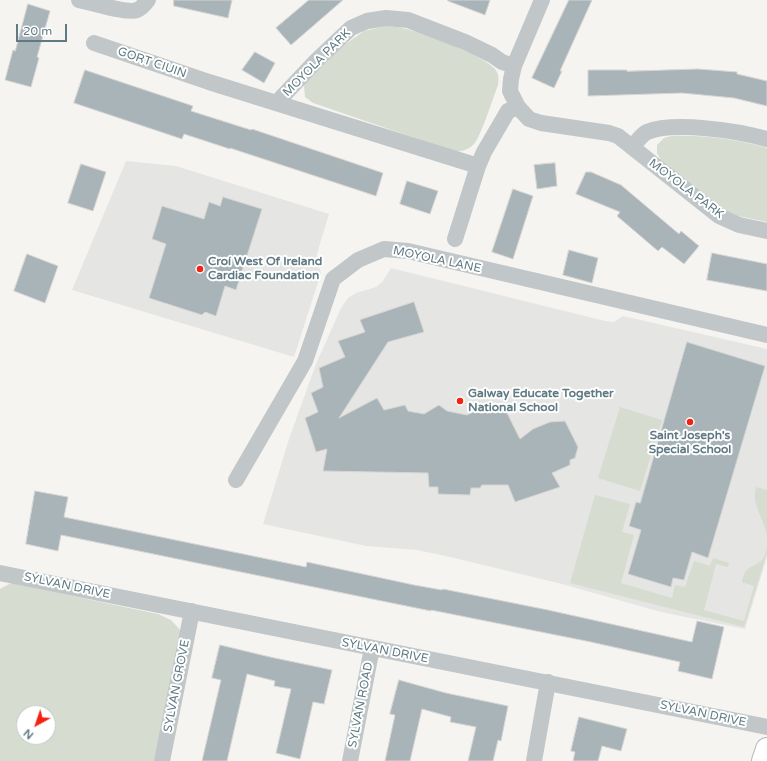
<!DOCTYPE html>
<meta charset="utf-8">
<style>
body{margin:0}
#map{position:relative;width:767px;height:761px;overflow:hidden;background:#f5f4f0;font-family:"Varela Round",sans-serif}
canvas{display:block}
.north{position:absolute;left:16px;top:705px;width:40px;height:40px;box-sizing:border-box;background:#fff;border:1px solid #bfcace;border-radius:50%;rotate:220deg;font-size:11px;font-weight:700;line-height:16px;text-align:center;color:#607a84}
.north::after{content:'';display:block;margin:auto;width:14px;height:18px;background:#f32211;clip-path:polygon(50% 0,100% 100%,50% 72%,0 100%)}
.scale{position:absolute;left:16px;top:24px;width:51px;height:18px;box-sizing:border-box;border:2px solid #607a84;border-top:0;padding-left:5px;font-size:12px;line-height:14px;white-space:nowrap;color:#607a84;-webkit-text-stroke:3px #fff;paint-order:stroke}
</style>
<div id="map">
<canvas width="767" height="761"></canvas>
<div class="north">N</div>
<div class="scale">20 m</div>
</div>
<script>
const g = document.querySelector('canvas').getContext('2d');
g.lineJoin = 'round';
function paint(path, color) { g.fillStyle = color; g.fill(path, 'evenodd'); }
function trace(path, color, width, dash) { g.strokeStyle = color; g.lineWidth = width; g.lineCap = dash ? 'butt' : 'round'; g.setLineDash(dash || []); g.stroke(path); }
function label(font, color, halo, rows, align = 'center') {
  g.font = font + ' "Varela Round",sans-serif'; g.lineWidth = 4; g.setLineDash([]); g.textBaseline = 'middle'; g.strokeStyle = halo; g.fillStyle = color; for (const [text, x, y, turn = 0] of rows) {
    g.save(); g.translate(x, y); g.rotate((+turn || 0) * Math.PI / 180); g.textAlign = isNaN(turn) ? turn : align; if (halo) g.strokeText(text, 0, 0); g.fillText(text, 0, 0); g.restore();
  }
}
paint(new Path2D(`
 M 126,161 L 176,166 L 329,214 L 316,257 L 321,273 L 294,357 L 72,290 Z
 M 391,268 L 605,321 L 614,322 L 623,316 L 767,349 L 767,557 L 745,629 L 661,612 L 562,584 L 450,557 L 417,550 L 366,546 L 263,524 L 289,439 L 316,364 L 341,308 L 348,298 L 356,293 L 376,287 L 383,281 Z`), '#e5e5e3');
paint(new Path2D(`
 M 385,26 C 392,26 399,27 406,29 C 424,33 483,56 494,68 C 499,73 499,79 498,85 C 493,98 481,136 474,144 C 468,150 462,152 453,151 L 313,103 L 305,97 L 304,86 L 306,81 L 343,46 L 364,31 Z
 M 671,136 C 703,135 737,139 767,148 L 767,222 L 738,216 L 720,208 L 661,160 L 657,153 L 657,145 L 664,138 Z
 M 620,407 L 662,420 L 640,491 L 598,478 Z
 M 756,487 L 767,490 L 767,535 C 764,518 751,505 756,487 Z
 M 595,495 L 630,504 L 622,532 L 634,535 L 621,583 L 672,598 L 675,585 L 685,587 L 694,561 L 710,566 L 713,558 L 729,563 L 728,567 L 716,564 L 704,610 L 744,621 L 754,586 L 742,582 C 746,563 752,570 762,560 C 765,557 766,552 767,548 L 767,553 L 744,627 L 570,583 Z
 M 11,583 L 158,614 L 171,620 L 181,631 L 157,761 L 0,761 L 0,589 ZM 24,713 L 48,713 L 48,737 L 24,737 Z`), '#d6dcd0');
const building = new Path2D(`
 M 174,0 L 232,0 L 228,18 L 174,6 Z
 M 309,0 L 343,0 L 291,45 L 276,28 Z
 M 448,0 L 490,0 L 485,15 L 448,1 Z
 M 569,0 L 592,0 L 560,71 L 562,71 L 554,88 L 532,78 Z
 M 28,4 L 50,11 L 37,57 L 39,58 L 31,87 L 5,80 L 13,50 L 15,51 Z
 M 255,52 L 275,63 L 264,83 L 242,70 Z
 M 698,69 L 737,72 L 737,74 L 767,81 L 767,106 L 734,98 L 682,93 L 588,96 L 588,70 L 627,70 L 627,71 Z
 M 85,70 L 193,106 L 191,111 L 251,130 L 252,129 L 383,173 L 376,196 L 230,148 L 230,149 L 184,134 L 182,139 L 74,103 Z
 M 555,163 L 557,186 L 537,189 L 534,165 Z
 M 81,164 L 106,172 L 93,211 L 68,203 Z
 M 586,172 L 591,172 L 621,185 L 679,234 L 681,231 L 699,246 L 684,264 L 662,247 L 658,251 L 617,216 L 620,212 L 576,194 Z
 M 407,181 L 438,191 L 430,214 L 400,204 Z
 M 513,189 L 533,196 L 513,259 L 492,252 Z
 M 223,197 L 262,209 L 236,290 L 225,286 L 216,316 L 205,312 L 202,315 L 149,298 L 166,244 L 152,239 L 162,206 L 204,219 L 209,202 L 220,206 Z
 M 569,250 L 598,258 L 592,283 L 563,275 Z
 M 712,253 L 767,264 L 767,291 L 707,280 Z
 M 27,254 L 58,266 L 45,303 L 14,291 Z
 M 414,302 L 424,332 L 388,342 L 339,418 L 377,398 L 384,410 L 405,405 L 408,411 L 424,414 L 439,405 L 447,411 L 467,415 L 483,407 L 489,411 L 499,409 L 507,413 L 520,439 L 533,429 L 550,422 L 565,421 L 578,447 L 575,458 L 570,460 L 570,465 L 552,473 L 560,487 L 515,502 L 508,485 L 482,485 L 480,488 L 471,488 L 470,495 L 438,494 L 438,487 L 429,487 L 428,473 L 323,471 L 327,449 L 316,452 L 305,418 L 318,412 L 311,393 L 323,387 L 319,368 L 345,357 L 338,341 L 365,332 L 360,320 Z
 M 687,342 L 765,366 L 708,558 L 692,552 L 684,580 L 673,578 L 671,587 L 628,574 L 641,530 L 629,526 L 636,502 L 640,503 Z
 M 35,491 L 68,497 L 64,517 L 306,567 L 307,562 L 414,585 L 442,590 L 443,589 L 548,610 L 692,642 L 697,621 L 724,627 L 712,679 L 678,671 L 680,662 L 591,642 L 431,610 L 431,611 L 377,600 L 61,535 L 58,551 L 26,544 Z
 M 220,645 L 270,657 L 332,670 L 324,704 L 313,702 L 300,759 L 276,753 L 291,689 L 274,686 L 275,681 L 247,674 L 227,761 L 202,761 L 221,680 L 212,678 Z
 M 399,680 L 446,693 L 508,706 L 501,741 L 498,740 L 493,761 L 468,761 L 476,727 L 450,722 L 451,717 L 422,709 L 410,761 L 385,761 L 395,715 L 390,714 Z
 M 579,717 L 627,729 L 621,751 L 602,746 L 598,761 L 573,761 L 575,752 L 571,751 Z`);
paint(building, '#a9b4b8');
trace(building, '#d6d5d3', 1);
const primary = new Path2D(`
 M 763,761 L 767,749`);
trace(primary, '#b1b8bb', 24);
trace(new Path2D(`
 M 79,0 C 91,2 127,14 137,10 C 142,8 145,4 148,0
 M 94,43 L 209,82 L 478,166
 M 278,103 L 281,98 L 317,60 L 351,28 L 367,21 L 386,18 L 408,20 L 465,42 L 492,55 L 502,62 L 514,66
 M 518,107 L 529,119 L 541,123 L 609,133 L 618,136 L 719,216 L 739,225 L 767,231
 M 632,147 C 637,142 641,135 647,132 C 674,121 739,131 767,139
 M 455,239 L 478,166 L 484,152 L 508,111 L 518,107 L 510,91 L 511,79 L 514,66 L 542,0
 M 236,480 L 305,361 L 333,279 L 358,260 L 384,249 L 408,251 L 767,335
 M 0,573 L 767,727
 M 162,761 L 192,611
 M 350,761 L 372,648
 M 534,761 L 548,682`), '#c1c6c9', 16);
trace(primary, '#fff', 22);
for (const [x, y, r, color] of [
 [200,269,4,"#f32211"],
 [460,401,4,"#f32211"],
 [690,422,4,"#f32211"]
]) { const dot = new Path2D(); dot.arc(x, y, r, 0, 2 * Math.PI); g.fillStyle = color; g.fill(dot); trace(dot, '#fff', 1.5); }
label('12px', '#607a84', '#fff', [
 ["GORT CIUIN",152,63,19],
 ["MOYOLA PARK",317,63,-45],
 ["MOYOLA PARK",686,189,37],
 ["MOYOLA LANE",437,260,12],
 ["SYLVAN DRIVE",67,586,12],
 ["SYLVAN DRIVE",385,651,11],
 ["SYLVAN GROVE",177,686,-79],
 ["SYLVAN ROAD",361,705,-79],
 ["SYLVAN DRIVE",703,714,12]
]);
label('bold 12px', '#607a84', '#fff', [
 ["Croí West Of Ireland",208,262],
 ["Cardiac Foundation",208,276],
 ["Galway Educate Together",468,394],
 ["National School",468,408],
 ["Saint Joseph's",690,436,"center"],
 ["Special School",690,450,"center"]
], 'left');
</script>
